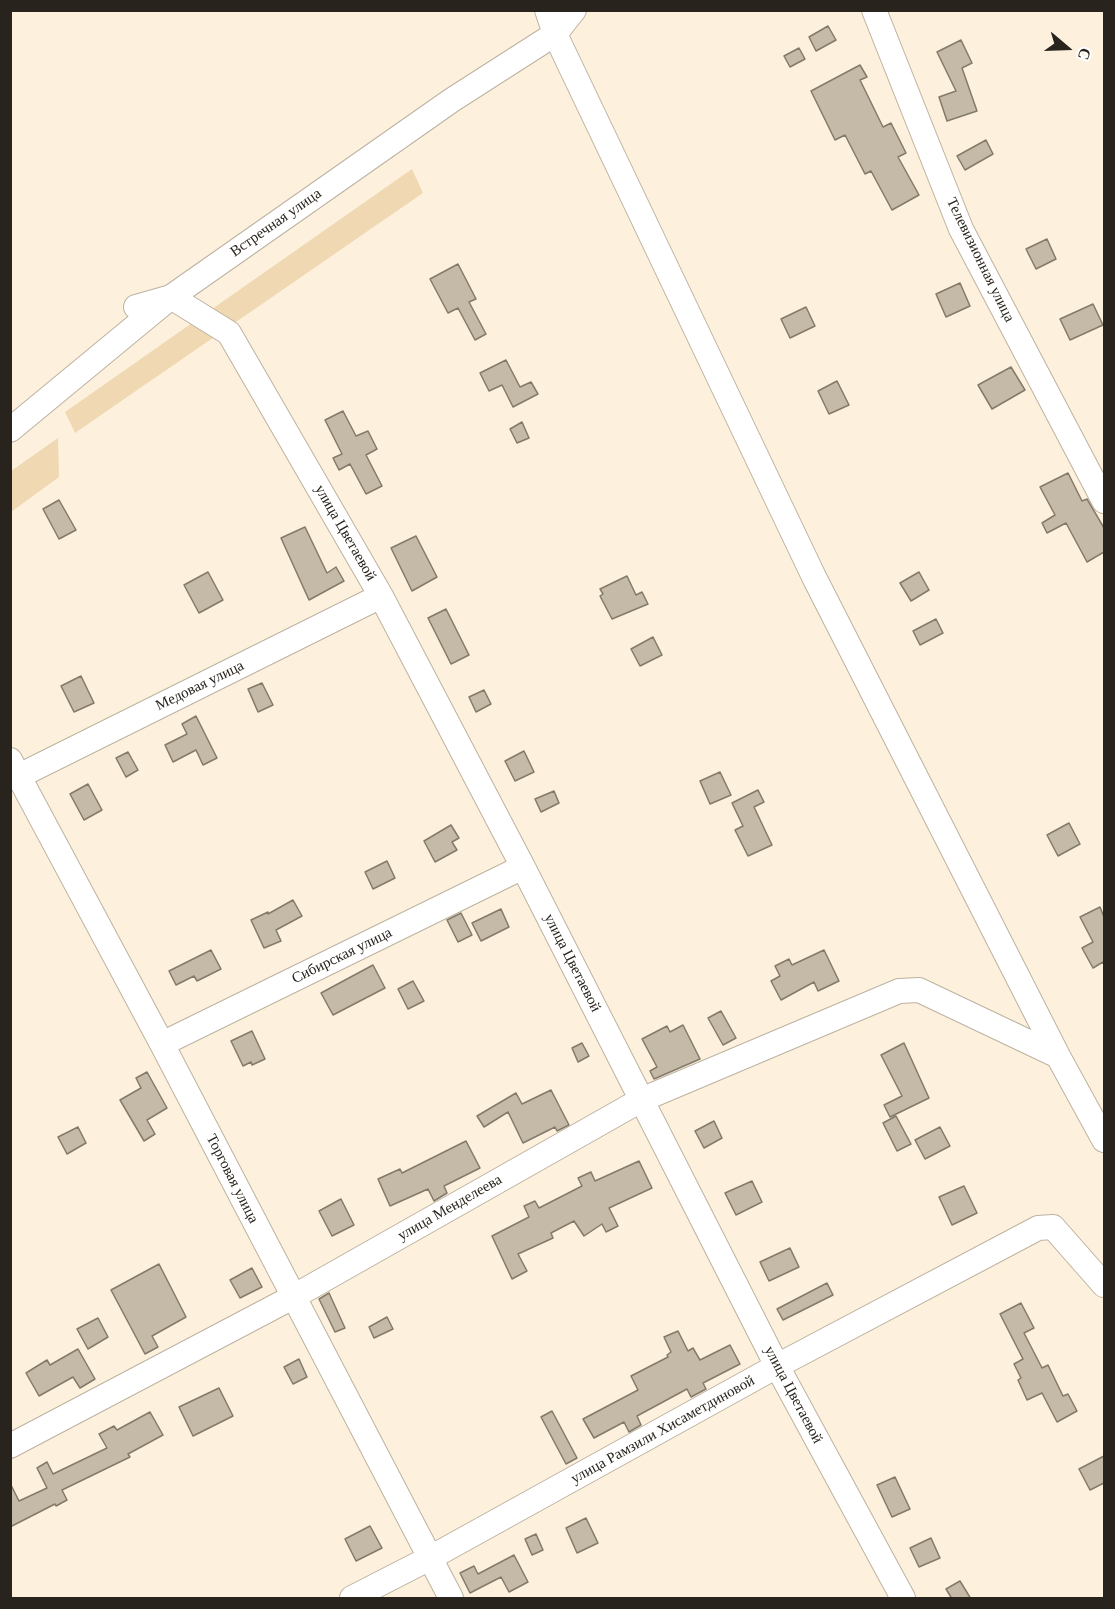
<!DOCTYPE html>
<meta charset="utf-8">
<style>
body{margin:0}
#map{position:relative;width:1115px;height:1609px;overflow:hidden;background:#fdf1de;font-family:Georgia,serif}
canvas{display:block}
.frame{position:absolute;inset:0;border:12px solid #28231c;pointer-events:none}
.north{position:absolute;left:1037px;top:18px;width:60px;height:60px;-webkit-text-stroke:4px #fff;paint-order:stroke;rotate:109deg;font-size:16px;font-weight:700;line-height:24px;text-align:center;color:#28231c}
.north::after{content:'';display:block;margin:auto;width:21px;height:27px;background:#28231c;clip-path:polygon(50% 0,100% 100%,50% 72%,0 100%)}
</style>
<div id="map">
<canvas width="1115" height="1609"></canvas>
<div class="frame"></div>
<div class="north">С</div>
</div>
<script>
const g = document.querySelector('canvas').getContext('2d');
g.lineJoin = 'round';
function paint(path, color) { g.fillStyle = color; g.fill(path, 'evenodd'); }
function trace(path, color, width, dash) { g.strokeStyle = color; g.lineWidth = width; g.lineCap = dash ? 'butt' : 'round'; g.setLineDash(dash || []); g.stroke(path); }
function label(font, color, halo, rows, align = 'center') {
  g.font = font + ' Georgia,serif'; g.lineWidth = 5; g.setLineDash([]); g.textBaseline = 'middle'; g.strokeStyle = halo; g.fillStyle = color; for (const [text, x, y, turn = 0] of rows) {
    g.save(); g.translate(x, y); g.rotate((+turn || 0) * Math.PI / 180); g.textAlign = isNaN(turn) ? turn : align; if (halo) g.strokeText(text, 0, 0); g.fillText(text, 0, 0); g.restore();
  }
}
paint(new Path2D(`
 M 412,169 L 423,193 L 75,433 L 65,412 Z
 M 58,438 L 59,477 L 11,512 L 11,471 Z`), '#f0d8b3');
const building = new Path2D(`
 M 828,26 L 836,40 L 816,51 L 809,37 Z
 M 961,40 L 972,63 L 962,68 L 977,111 L 947,121 L 939,97 L 956,91 L 937,52 Z
 M 799,48 L 805,59 L 790,67 L 784,56 Z
 M 860,65 L 867,77 L 860,80 L 883,127 L 891,123 L 906,153 L 898,157 L 919,195 L 892,210 L 871,171 L 865,174 L 845,135 L 835,140 L 811,91 Z
 M 986,140 L 993,154 L 965,170 L 957,156 Z
 M 1047,239 L 1056,259 L 1036,269 L 1026,249 Z
 M 458,264 L 476,299 L 469,302 L 486,334 L 475,340 L 458,308 L 448,313 L 430,279 Z
 M 960,283 L 970,306 L 946,317 L 936,294 Z
 M 1093,304 L 1103,325 L 1070,340 L 1060,319 Z
 M 806,307 L 815,326 L 790,338 L 781,319 Z
 M 506,360 L 520,387 L 531,382 L 538,394 L 513,407 L 502,385 L 489,391 L 480,373 Z
 M 1011,367 L 1025,390 L 992,409 L 978,385 Z
 M 837,381 L 849,405 L 829,414 L 818,391 Z
 M 343,411 L 356,436 L 368,431 L 377,449 L 366,455 L 382,486 L 366,494 L 350,464 L 339,470 L 333,458 L 342,454 L 325,420 Z
 M 522,422 L 529,438 L 517,443 L 510,429 Z
 M 1068,473 L 1082,501 L 1087,499 L 1104,528 L 1104,552 L 1087,562 L 1066,523 L 1047,533 L 1042,523 L 1055,515 L 1040,487 Z
 M 59,500 L 76,530 L 59,539 L 43,509 Z
 M 305,527 L 327,573 L 336,567 L 344,581 L 309,600 L 281,538 Z
 M 416,536 L 437,577 L 412,591 L 391,548 Z
 M 208,572 L 223,600 L 199,613 L 184,585 Z
 M 919,572 L 929,590 L 911,601 L 900,583 Z
 M 627,576 L 636,595 L 642,592 L 648,604 L 612,619 L 600,596 L 603,594 L 600,589 Z
 M 446,609 L 469,655 L 451,664 L 428,618 Z
 M 936,619 L 943,633 L 920,645 L 913,631 Z
 M 653,637 L 662,655 L 640,666 L 631,649 Z
 M 81,676 L 94,703 L 74,712 L 61,686 Z
 M 262,683 L 273,705 L 258,712 L 248,689 Z
 M 484,690 L 491,704 L 476,712 L 469,697 Z
 M 196,716 L 217,758 L 203,765 L 196,750 L 173,762 L 165,745 L 187,734 L 182,724 Z
 M 524,751 L 534,772 L 515,781 L 505,761 Z
 M 128,752 L 138,770 L 126,777 L 116,758 Z
 M 720,772 L 731,795 L 710,804 L 700,781 Z
 M 88,784 L 102,810 L 84,820 L 70,794 Z
 M 758,790 L 764,802 L 754,807 L 772,845 L 748,856 L 735,830 L 743,826 L 732,803 Z
 M 554,791 L 559,803 L 541,812 L 535,799 Z
 M 1069,823 L 1080,844 L 1058,856 L 1047,835 Z
 M 451,825 L 459,838 L 452,842 L 457,850 L 435,862 L 424,841 Z
 M 387,861 L 395,878 L 373,889 L 365,872 Z
 M 293,900 L 302,916 L 276,930 L 281,941 L 264,948 L 251,920 L 268,912 L 268,914 Z
 M 1100,907 L 1104,917 L 1104,965 L 1103,962 L 1093,968 L 1082,948 L 1093,942 L 1080,917 Z
 M 501,909 L 509,927 L 481,941 L 472,923 Z
 M 461,913 L 472,935 L 458,942 L 447,920 Z
 M 211,950 L 221,969 L 197,981 L 194,976 L 176,985 L 169,971 Z
 M 824,950 L 839,981 L 818,991 L 814,982 L 781,1000 L 771,981 L 780,976 L 775,966 L 789,959 L 792,965 Z
 M 373,965 L 385,988 L 333,1015 L 321,993 Z
 M 413,981 L 424,1001 L 408,1009 L 398,989 Z
 M 721,1011 L 736,1038 L 723,1045 L 708,1018 Z
 M 683,1025 L 700,1059 L 654,1079 L 650,1071 L 657,1067 L 642,1039 L 667,1026 L 670,1032 Z
 M 252,1031 L 265,1059 L 252,1065 L 251,1062 L 243,1066 L 231,1041 Z
 M 582,1043 L 589,1056 L 578,1062 L 572,1048 Z
 M 904,1043 L 929,1098 L 890,1117 L 884,1105 L 902,1096 L 881,1055 Z
 M 147,1072 L 167,1108 L 147,1120 L 155,1134 L 144,1141 L 120,1100 L 141,1088 L 136,1078 Z
 M 551,1090 L 569,1125 L 557,1131 L 555,1127 L 523,1143 L 508,1112 L 484,1127 L 477,1116 L 516,1093 L 522,1104 Z
 M 896,1116 L 911,1144 L 897,1151 L 883,1123 Z
 M 714,1121 L 722,1138 L 704,1148 L 695,1131 Z
 M 78,1127 L 86,1143 L 67,1154 L 58,1137 Z
 M 940,1127 L 950,1146 L 925,1159 L 915,1140 Z
 M 466,1141 L 480,1168 L 444,1186 L 447,1193 L 434,1201 L 428,1189 L 390,1206 L 378,1179 L 400,1169 L 402,1173 Z
 M 639,1161 L 652,1188 L 609,1208 L 618,1226 L 606,1232 L 602,1224 L 584,1236 L 574,1221 L 551,1233 L 553,1238 L 518,1254 L 527,1271 L 512,1279 L 492,1236 L 529,1217 L 524,1206 L 535,1201 L 539,1208 L 582,1186 L 578,1178 L 591,1172 L 595,1181 Z
 M 752,1181 L 762,1202 L 736,1215 L 725,1193 Z
 M 964,1186 L 977,1213 L 952,1225 L 939,1197 Z
 M 341,1199 L 354,1225 L 332,1236 L 319,1211 Z
 M 790,1248 L 799,1267 L 769,1281 L 760,1262 Z
 M 159,1264 L 186,1317 L 152,1336 L 158,1347 L 145,1354 L 111,1290 Z
 M 252,1268 L 262,1287 L 240,1298 L 230,1280 Z
 M 827,1283 L 833,1295 L 783,1320 L 777,1309 Z
 M 329,1293 L 345,1328 L 335,1332 L 319,1299 Z
 M 1021,1303 L 1034,1328 L 1024,1333 L 1042,1368 L 1048,1365 L 1063,1396 L 1068,1394 L 1077,1411 L 1057,1422 L 1042,1393 L 1027,1400 L 1018,1380 L 1021,1378 L 1014,1364 L 1023,1359 L 1000,1314 Z
 M 387,1317 L 393,1329 L 374,1338 L 369,1327 Z
 M 98,1318 L 108,1337 L 88,1349 L 77,1329 Z
 M 678,1331 L 688,1351 L 693,1348 L 700,1360 L 730,1345 L 740,1364 L 703,1383 L 706,1389 L 691,1397 L 687,1389 L 637,1416 L 641,1425 L 629,1432 L 624,1422 L 594,1438 L 583,1419 L 638,1390 L 631,1376 L 668,1357 L 667,1355 L 671,1352 L 664,1337 Z
 M 78,1349 L 95,1379 L 80,1388 L 73,1377 L 39,1396 L 26,1373 L 47,1360 L 50,1365 Z
 M 299,1359 L 307,1377 L 293,1384 L 284,1367 Z
 M 219,1388 L 233,1416 L 193,1436 L 179,1407 Z
 M 552,1411 L 577,1458 L 566,1464 L 541,1417 Z
 M 150,1412 L 163,1435 L 128,1454 L 130,1457 L 62,1490 L 67,1500 L 56,1506 L 55,1504 L 10,1527 L 10,1483 L 19,1501 L 47,1488 L 37,1468 L 47,1462 L 53,1474 L 107,1448 L 99,1434 L 114,1426 L 117,1430 Z
 M 1104,1456 L 1104,1483 L 1090,1490 L 1079,1469 Z
 M 895,1477 L 910,1509 L 892,1517 L 877,1485 Z
 M 586,1518 L 598,1543 L 577,1553 L 566,1528 Z
 M 370,1526 L 382,1548 L 356,1561 L 345,1539 Z
 M 536,1534 L 543,1550 L 532,1555 L 525,1539 Z
 M 931,1538 L 940,1558 L 919,1567 L 910,1548 Z
 M 514,1555 L 528,1582 L 509,1592 L 501,1577 L 470,1593 L 460,1573 L 474,1566 L 478,1574 Z
 M 960,1581 L 971,1599 L 952,1599 L 946,1589 Z`);
paint(building, '#c5baa8');
trace(building, '#847a69', 1.5);
const minor = new Path2D(`
 M 547,10 L 555,34 L 814,577 L 1058,1056 L 1104,1140
 M 874,10 L 961,229 L 1104,501
 M 136,307 L 171,297 L 229,333 L 381,596 L 523,867 L 777,1366 L 903,1598
 M 10,430 L 171,297 L 452,100 L 555,34 L 574,10
 M 10,760 L 162,1044 L 451,1598
 M 19,776 L 381,596
 M 162,1044 L 523,867
 M 10,1446 L 293,1297 L 641,1100 L 899,991 L 919,990 L 1058,1056
 M 352,1598 L 430,1558 L 777,1366 L 1038,1228 L 1053,1227 L 1104,1285`);
trace(minor, '#bdb2a0', 26);
trace(minor, '#fff', 24);
label('15px', '#28231c', '#fff', [
 ["Встречная улица",276,223,-35],
 ["Телевизионная улица",980,260,64],
 ["улица Цветаевой",345,533,60],
 ["Медовая улица",200,686,-26],
 ["Сибирская улица",342,956,-26],
 ["улица Цветаевой",572,963,63],
 ["Торговая улица",232,1179,63],
 ["улица Менделеева",450,1208,-30],
 ["улица Цветаевой",793,1395,62],
 ["улица Рамзили Хисаметдиновой",663,1430,-29]
]);
</script>
